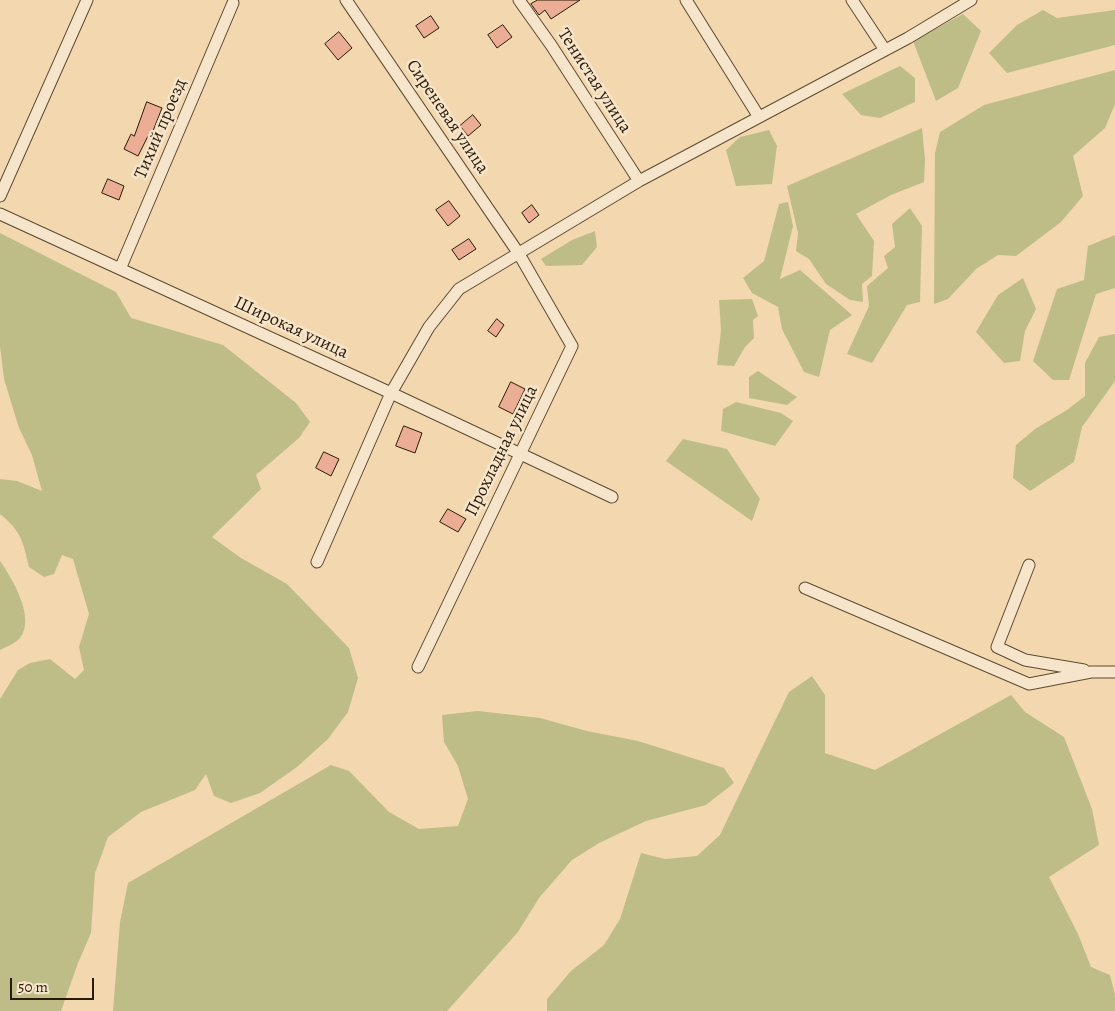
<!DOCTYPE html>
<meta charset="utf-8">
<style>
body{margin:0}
#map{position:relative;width:1115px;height:1011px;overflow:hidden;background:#f3d7af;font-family:Alegreya,serif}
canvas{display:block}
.scale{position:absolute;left:10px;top:978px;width:84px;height:22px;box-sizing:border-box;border:2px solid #2a1b08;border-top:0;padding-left:6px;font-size:15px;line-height:18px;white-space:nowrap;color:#2a1b08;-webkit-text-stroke:4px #f7e5cb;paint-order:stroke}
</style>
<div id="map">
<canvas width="1115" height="1011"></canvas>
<div class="scale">50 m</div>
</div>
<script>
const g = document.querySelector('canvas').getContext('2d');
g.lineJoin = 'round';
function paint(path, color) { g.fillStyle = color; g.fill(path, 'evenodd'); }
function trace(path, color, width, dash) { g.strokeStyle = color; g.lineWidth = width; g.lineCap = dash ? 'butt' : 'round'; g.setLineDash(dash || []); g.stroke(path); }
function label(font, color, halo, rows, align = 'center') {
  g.font = font + ' Alegreya,serif'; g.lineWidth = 5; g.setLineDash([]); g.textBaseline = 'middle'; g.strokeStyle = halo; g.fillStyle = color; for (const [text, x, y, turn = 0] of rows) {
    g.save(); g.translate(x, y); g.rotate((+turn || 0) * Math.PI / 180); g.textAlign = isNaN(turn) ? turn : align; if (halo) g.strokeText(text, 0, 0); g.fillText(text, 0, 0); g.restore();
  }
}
paint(new Path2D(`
 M 1043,10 L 1057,18 L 1115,10 L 1115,45 L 1007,73 L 989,53 L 1017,25 Z
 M 963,14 L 981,31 L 958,88 L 936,101 L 913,41 Z
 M 900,66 L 915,78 L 915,102 L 880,118 L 861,115 L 842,94 Z
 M 1115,70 L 1115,104 L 1105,128 L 1073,156 L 1083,196 L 1061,222 L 1016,256 L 998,255 L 976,269 L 948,299 L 934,304 L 935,153 L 940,132 L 984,105 Z
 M 922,128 L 925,160 L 924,182 L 891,195 L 856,214 L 874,241 L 872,276 L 862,284 L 863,302 L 850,300 L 826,284 L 809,259 L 796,251 L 798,233 L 787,186 Z
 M 769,130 L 777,146 L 772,184 L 736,186 L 726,150 L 740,137 Z
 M 788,202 L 793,226 L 780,279 L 800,270 L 852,315 L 830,330 L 819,377 L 804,372 L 782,329 L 778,307 L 752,293 L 743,278 L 764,261 L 779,204 Z
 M 910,208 L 922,226 L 920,302 L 907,305 L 872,363 L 847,354 L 869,306 L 867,286 L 888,268 L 884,256 L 895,247 L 892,224 Z
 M 595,231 L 597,247 L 582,265 L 546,266 L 541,259 L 572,240 Z
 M 0,233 L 116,292 L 131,318 L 223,345 L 296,403 L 310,422 L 299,438 L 256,475 L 261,489 L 212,537 L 241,558 L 287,584 L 349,648 L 358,678 L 348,712 L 328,739 L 297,767 L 260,793 L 231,803 L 214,796 L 206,774 L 195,790 L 141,812 L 108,837 L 95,873 L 91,933 L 78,963 L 61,1011 L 0,1011 L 0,699 L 18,670 L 30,663 L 50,659 L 75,679 L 84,670 L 79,647 L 89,614 L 73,559 L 62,555 L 54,574 L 44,577 L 29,567 C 23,541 21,531 0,514 L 0,479 L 17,481 L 42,491 L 32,455 L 19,428 L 4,379 L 0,346 Z
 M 1115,235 L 1115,288 L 1096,294 L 1069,380 L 1053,380 L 1033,361 L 1057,289 L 1084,280 L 1088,246 Z
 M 1023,278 L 1036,309 L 1025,331 L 1020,361 L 1004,363 L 976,332 L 998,295 Z
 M 752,299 L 758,316 L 753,320 L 754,338 L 745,347 L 734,366 L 717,365 L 721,330 L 719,300 Z
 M 1115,334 L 1115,381 L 1082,427 L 1074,462 L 1030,491 L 1013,478 L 1016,445 L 1035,429 L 1067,410 L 1085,396 L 1085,363 L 1099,337 Z
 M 758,371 L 797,397 L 787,405 L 749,398 L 749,377 Z
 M 736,402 L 781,413 L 793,421 L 775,446 L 721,431 L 723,409 Z
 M 683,439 L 727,449 L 760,499 L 752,521 L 666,461 Z
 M 0,561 C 12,578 36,618 20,638 C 16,643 6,647 0,650 Z
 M 812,676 L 825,695 L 825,753 L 875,770 L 1011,695 L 1025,712 L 1064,737 L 1092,809 L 1099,845 L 1049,877 L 1078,934 L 1091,967 L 1110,975 L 1115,995 L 1115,1011 L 547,1011 L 547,999 L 571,971 L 604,945 L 620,919 L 641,853 L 665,859 L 697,856 L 720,835 L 740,793 L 789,692 Z
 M 478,711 L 540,718 L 587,731 L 638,741 L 724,768 L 734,783 L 706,805 L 646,821 L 599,843 L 572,860 L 539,898 L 518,932 L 447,1011 L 113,1011 L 120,922 L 128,883 L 331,765 L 349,771 L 389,812 L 419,829 L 458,826 L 468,799 L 458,766 L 444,742 L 442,715 Z`), '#bebd88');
const building = new Path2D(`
 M 538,0 L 580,0 L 551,19 L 545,10 L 539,15 L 531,4 Z
 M 431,16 L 439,28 L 424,38 L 416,26 Z
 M 503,25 L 512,37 L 497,48 L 488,35 Z
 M 339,32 L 352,48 L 338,60 L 325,44 Z
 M 147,102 L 162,108 L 153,131 L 151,130 L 138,156 L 124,149 L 131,134 L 134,136 Z
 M 473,115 L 481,125 L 468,136 L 460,126 Z
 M 108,179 L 124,186 L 119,200 L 102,193 Z
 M 449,201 L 460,216 L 448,226 L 436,210 Z
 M 532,205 L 539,215 L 529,223 L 522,213 Z
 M 469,239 L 476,249 L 459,260 L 452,250 Z
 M 497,319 L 504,325 L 496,337 L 488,331 Z
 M 511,382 L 525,389 L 513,414 L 499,407 Z
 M 404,426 L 422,433 L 415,453 L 396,446 Z
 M 324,452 L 339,459 L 331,476 L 316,468 Z
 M 448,509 L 466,519 L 458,532 L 440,522 Z`);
paint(building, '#ebad93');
trace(building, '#2a1b08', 1);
const minor = new Path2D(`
 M 346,0 L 519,254 L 572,346 L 418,667
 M 519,0 L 551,45 L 639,181
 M 686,0 L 759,117
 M 852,0 L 885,50
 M 0,196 L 87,0
 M 0,214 L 391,393 L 429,327 L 459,289 L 639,181 L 908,38 L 971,0
 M 120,269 L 233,3
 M 317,562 L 391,393 L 612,497
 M 1029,565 L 997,647 L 1025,660 L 1084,670
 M 805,588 L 1029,684 L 1091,672 L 1115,672`);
trace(minor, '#5c4a32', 13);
trace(minor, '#f7e5cb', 11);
label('18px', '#2a1b08', '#f7e5cb', [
 ["Тенистая улица",594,81,57],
 ["Сиреневая улица",447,117,56],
 ["Тихий проезд",161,129,-67],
 ["Широкая улица",291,328,25],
 ["Прохладная улица",502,451,-64]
]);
</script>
